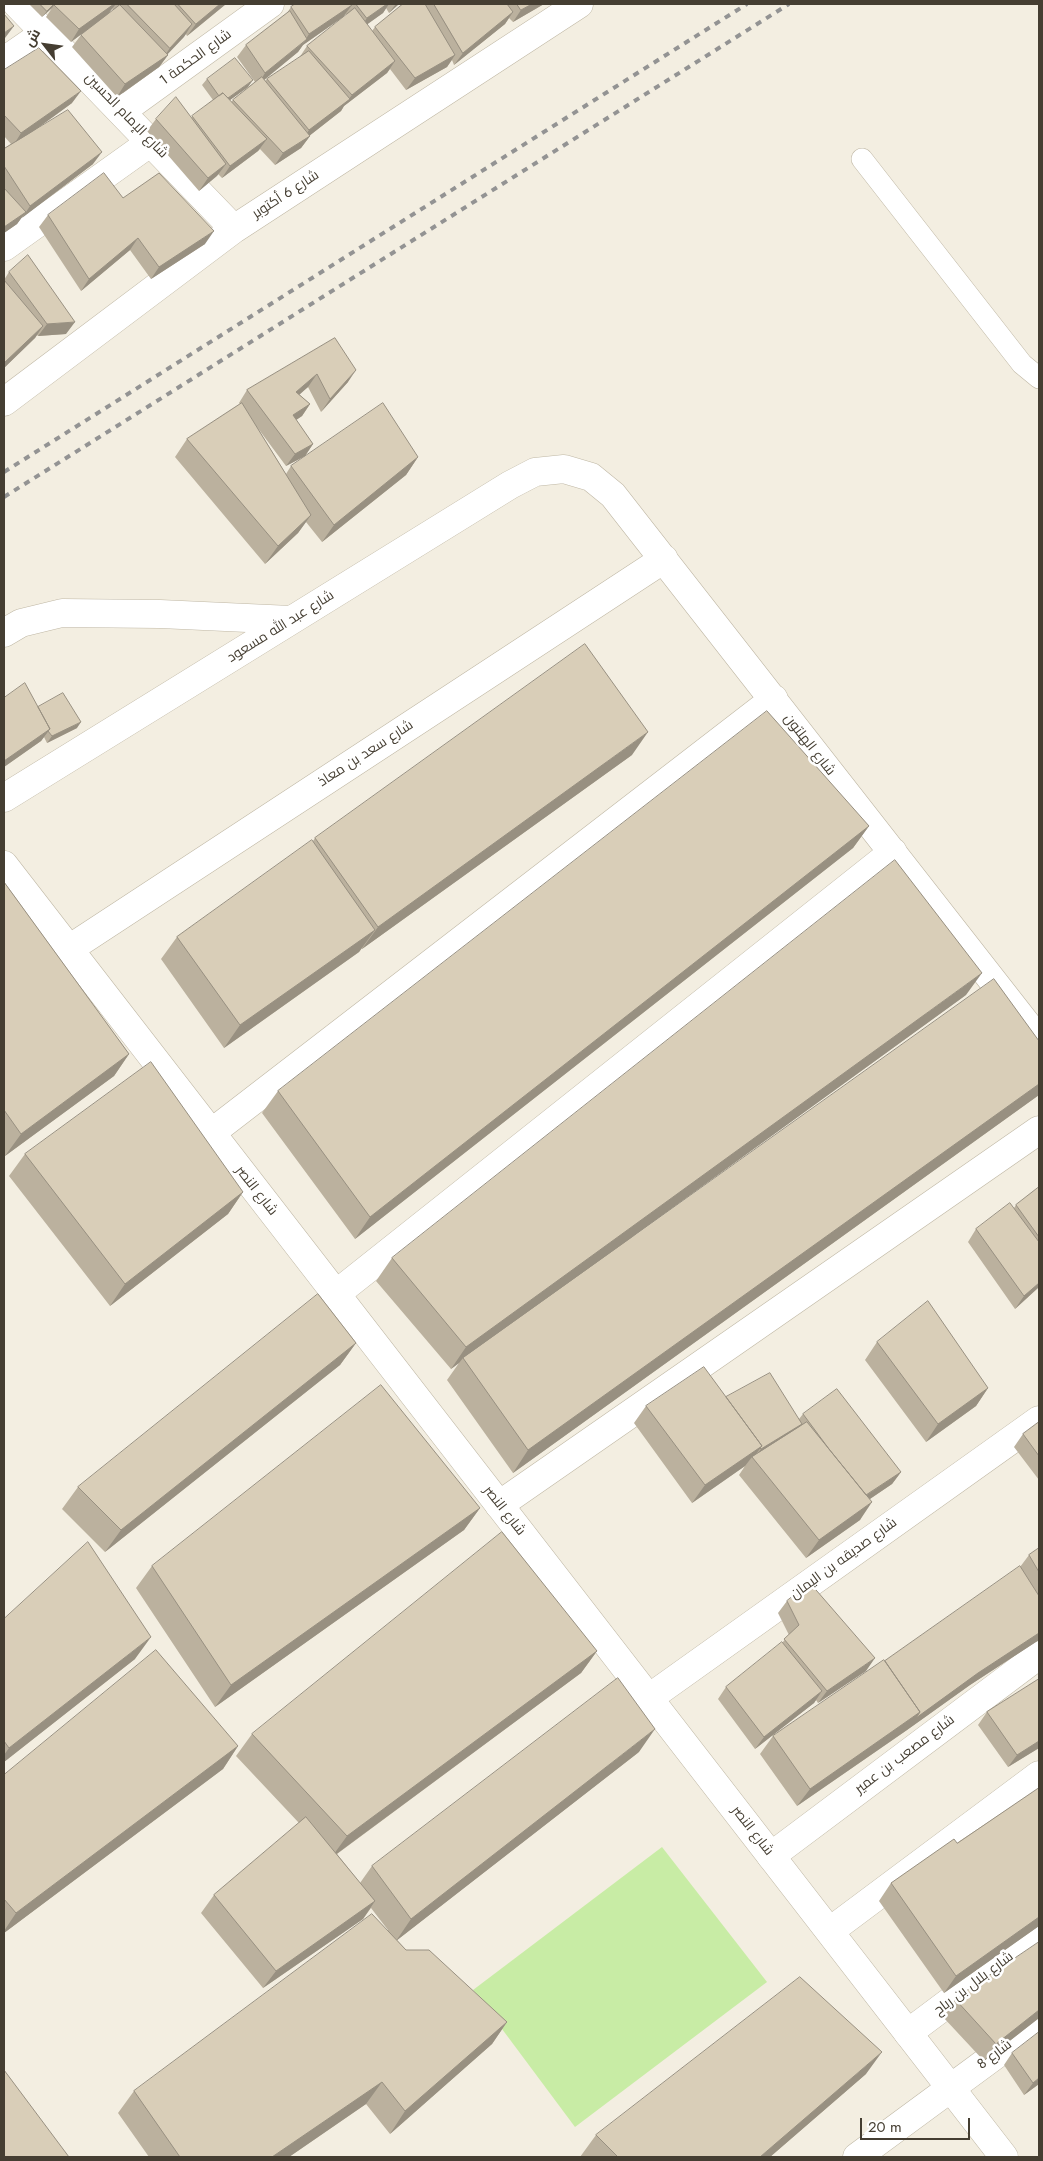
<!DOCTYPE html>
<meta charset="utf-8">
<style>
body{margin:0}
#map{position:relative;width:1043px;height:2161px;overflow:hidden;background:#f3eee1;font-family:Jost,Cairo,sans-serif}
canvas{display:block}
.frame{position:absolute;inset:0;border:5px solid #453e32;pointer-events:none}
.north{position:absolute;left:20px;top:20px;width:50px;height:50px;-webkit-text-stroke:4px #fff;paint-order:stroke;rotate:300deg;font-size:14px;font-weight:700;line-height:20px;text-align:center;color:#453e32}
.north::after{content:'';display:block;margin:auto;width:18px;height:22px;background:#453e32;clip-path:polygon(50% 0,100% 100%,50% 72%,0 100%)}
.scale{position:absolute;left:860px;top:2118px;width:110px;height:22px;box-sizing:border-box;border:2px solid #453e32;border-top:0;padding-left:6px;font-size:15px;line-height:18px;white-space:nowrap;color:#453e32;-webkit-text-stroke:4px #fff;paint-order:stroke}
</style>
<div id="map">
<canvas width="1043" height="2161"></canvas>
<div class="frame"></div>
<div class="north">ش</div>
<div class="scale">20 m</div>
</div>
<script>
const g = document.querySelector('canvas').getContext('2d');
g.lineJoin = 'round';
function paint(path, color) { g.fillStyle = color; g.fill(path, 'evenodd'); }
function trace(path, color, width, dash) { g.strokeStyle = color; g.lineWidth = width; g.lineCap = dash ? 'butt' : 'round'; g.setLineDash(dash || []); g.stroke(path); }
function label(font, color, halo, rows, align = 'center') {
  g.font = font + ' Jost,Cairo,sans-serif'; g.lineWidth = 5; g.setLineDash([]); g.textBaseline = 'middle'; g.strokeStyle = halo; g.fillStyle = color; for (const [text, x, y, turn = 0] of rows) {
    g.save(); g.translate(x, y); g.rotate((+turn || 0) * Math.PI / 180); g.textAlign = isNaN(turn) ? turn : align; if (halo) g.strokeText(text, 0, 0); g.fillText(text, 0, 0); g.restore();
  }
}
paint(new Path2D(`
 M 662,1847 L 767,1982 L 575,2127 L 473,1990 Z`), '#c8eca5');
const service = new Path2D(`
 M 862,159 L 1022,364 L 1039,378`);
const minor = new Path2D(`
 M 17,4 L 234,229
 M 4,61 L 46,32
 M 122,111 L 270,4
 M 4,247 L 151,142
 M 4,402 L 234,229 L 579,4
 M 4,633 L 21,623 L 62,613 L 160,614 L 291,620
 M 4,798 L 510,485 L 535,472 L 564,469 L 591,477 L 613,495 L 1039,1040
 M 69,949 L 664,559
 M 211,1133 L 774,699
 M 336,1294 L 893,852
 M 499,1505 L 1039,1130
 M 649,1698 L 1039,1420
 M 771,1856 L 1039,1655
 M 830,1931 L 1039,1775
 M 908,2033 L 1039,1935
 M 857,2157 L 1039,2023`);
const tertiary = new Path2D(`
 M 4,865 L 1004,2157`);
trace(service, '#bfb7a4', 22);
trace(minor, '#bfb7a4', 29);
trace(tertiary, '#bfb7a4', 29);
trace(service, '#fff', 21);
trace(minor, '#fff', 28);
trace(tertiary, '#fff', 28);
trace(new Path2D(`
 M 4,472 L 747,4
 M 4,497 L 789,4`), '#939393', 4, [6, 6]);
paint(new Path2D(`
 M 29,4 L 226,4 L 187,36 L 186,34 L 167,54 L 168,55 L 159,67 L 117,97 L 72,47 L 81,35 L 113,10 L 112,9 L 115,4 L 108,14 L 71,42 L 46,17 L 52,8 L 42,17 Z
 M 295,4 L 399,4 L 389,13 L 386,8 L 383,13 L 367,24 L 372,31 L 375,27 L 403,4 L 544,4 L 513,22 L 509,18 L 505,24 L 454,65 L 452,60 L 447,67 L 406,90 L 390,69 L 387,73 L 344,106 L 341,111 L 309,136 L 310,136 L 301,148 L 275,165 L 260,149 L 258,151 L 222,178 L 218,174 L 199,191 L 147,131 L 156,119 L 191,118 L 213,100 L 202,85 L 207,79 L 248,87 L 230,100 L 231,102 L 233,100 L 255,82 L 237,57 L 246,45 L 287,13 L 291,7 ZM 346,14 L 347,15 L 307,46 L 299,58 L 267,79 L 265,81 L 264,79 L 298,52 L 303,45 L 343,17 Z
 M 4,70 L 72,103 L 34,131 L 93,164 L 21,218 L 17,224 L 4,233 L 4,149 L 11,144 L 4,136 Z
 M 123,198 L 205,244 L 151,279 L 130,250 L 81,291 L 39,227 L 48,215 Z
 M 9,272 L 66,334 L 38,336 L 37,335 L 35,338 L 4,368 L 4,280 Z
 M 335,338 L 348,382 L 321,412 L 308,387 L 299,394 L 310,404 L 302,416 L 296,420 L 313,444 L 305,456 L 286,466 L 257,427 L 286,474 L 291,466 L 418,457 L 406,475 L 322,542 L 306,522 L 298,533 L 265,564 L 175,457 L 187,439 L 240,404 L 239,403 L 247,390 Z
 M 4,698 L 38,707 L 77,728 L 47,743 L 44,737 L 41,741 L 4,767 Z
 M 632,755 L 362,949 L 362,948 L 359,952 L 224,1048 L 161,959 L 177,937 L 313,841 L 315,838 Z
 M 869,826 L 853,848 L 355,1239 L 262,1113 L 278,1091 Z
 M 4,882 L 129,1054 L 114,1076 L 5,1156 L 4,1153 Z
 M 966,995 L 632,1237 L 1039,1041 L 1039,1095 L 513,1473 L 447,1380 L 459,1363 L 451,1369 L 376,1281 L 392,1258 Z
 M 25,1154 L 243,1192 L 228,1214 L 110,1306 L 9,1176 Z
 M 1039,1187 L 1039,1287 L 1015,1309 L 968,1242 L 976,1229 L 1014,1208 L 1016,1205 Z
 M 877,1342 L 988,1388 L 976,1406 L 926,1442 L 865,1360 Z
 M 356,1343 L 340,1365 L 105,1552 L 62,1509 L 78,1487 Z
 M 726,1397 L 799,1419 L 803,1414 L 901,1472 L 892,1484 L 870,1499 L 860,1520 L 806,1558 L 739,1475 L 745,1466 L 692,1503 L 634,1423 L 646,1406 Z
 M 1039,1422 L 1039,1480 L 1014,1447 L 1023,1434 Z
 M 480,1508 L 464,1530 L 215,1707 L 136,1588 L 152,1566 Z
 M 1039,1548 L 1039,1640 L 970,1685 L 907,1730 L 797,1806 L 760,1754 L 773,1736 L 885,1661 L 1020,1567 L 1029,1555 Z
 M 787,1601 L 866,1671 L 818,1703 L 816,1700 L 814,1703 L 755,1749 L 718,1699 L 726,1687 L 782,1643 L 789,1635 L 778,1613 Z
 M 4,1619 L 135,1659 L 4,1762 Z
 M 597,1651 L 581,1673 L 337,1854 L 360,1883 L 372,1866 L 639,1752 L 397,1940 L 406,1950 L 507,2022 L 492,2044 L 390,2134 L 366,2104 L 289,2157 L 149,2157 L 118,2113 L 134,2091 L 388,1930 L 371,1908 L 363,1919 L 263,1988 L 201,1913 L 214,1895 L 299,1823 L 236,1756 L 252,1734 Z
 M 1039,1679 L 1039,1748 L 1008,1767 L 978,1725 L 987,1712 Z
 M 238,1746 L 223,1769 L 4,1933 L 4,1775 Z
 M 1039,1788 L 1039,1926 L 944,1993 L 879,1901 L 891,1883 L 957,1843 Z
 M 1039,1941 L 1039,2018 L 984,2061 L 943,2017 L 955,1999 L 1038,1943 Z
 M 1012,2053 L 1039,2084 L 1024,2095 L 1004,2065 Z
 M 866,2074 L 770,2157 L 580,2157 L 596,2135 Z`), '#bbb19e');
paint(new Path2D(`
 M 54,4 L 57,4 L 54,5 L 52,8 L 42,17 L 47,11 Z
 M 112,4 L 116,4 L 108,14 L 71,42 L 79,29 Z
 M 220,4 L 226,4 L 187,36 L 196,24 Z
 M 387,4 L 389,4 L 383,13 L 358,31 L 367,18 Z
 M 396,4 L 399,4 L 389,13 Z
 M 532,4 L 544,4 L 513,22 L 521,10 Z
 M 352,5 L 343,17 L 303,45 L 298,52 L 257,86 L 265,73 L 304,42 L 309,34 Z
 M 513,12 L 505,24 L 454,65 L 463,53 Z
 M 192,24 L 184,37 L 165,57 L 168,55 L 159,67 L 117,97 L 125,84 L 163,58 L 170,48 Z
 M 14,26 L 5,38 L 4,39 L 4,33 Z
 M 455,55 L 447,67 L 406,90 L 415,78 Z
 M 395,61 L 387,73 L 344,106 L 341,111 L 304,140 L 310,136 L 301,148 L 275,165 L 283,153 L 301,142 L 309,130 L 348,100 L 352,95 Z
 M 253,80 L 248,87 L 219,108 L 223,102 Z
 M 81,91 L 72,103 L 13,146 L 21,133 Z
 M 267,139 L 258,151 L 222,178 L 230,166 Z
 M 102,152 L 93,164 L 22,218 L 30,206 Z
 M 226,164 L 217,176 L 199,191 L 208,178 Z
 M 26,212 L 17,224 L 4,233 L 4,227 Z
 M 214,231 L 205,244 L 151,279 L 159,267 Z
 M 138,238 L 130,250 L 81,291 L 89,279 Z
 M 75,322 L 66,334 L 38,336 L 47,324 Z
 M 43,326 L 35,338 L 4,368 L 4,363 Z
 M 356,370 L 348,382 L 321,412 L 330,399 Z
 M 317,374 L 308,387 L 288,405 L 296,392 Z
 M 310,404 L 302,416 L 284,428 L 293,415 Z
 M 313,444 L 305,456 L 286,466 L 295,454 Z
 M 418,457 L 406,475 L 322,542 L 334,525 Z
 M 311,515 L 298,533 L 265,564 L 278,546 Z
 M 81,722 L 77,728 L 47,743 L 52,736 Z
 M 50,729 L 41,741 L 4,767 L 4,761 Z
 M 648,732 L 632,755 L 362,949 L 378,927 Z
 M 869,826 L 853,848 L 355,1239 L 370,1217 Z
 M 375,930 L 359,952 L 224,1048 L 240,1025 Z
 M 982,973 L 966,995 L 464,1359 L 463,1358 L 459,1363 L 451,1369 L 466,1347 Z
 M 129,1054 L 114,1076 L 5,1156 L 21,1134 Z
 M 1039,1084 L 1039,1095 L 513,1473 L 528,1450 Z
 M 243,1192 L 228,1214 L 110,1306 L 125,1284 Z
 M 1039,1283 L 1039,1287 L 1015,1309 L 1024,1296 Z
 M 356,1343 L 340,1365 L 105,1552 L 121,1530 Z
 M 988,1388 L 976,1406 L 926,1442 L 938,1424 Z
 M 802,1424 L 794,1436 L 753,1459 L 761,1449 Z
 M 762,1446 L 753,1458 L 752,1457 L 745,1466 L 692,1503 L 705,1485 Z
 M 901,1472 L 892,1484 L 855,1509 L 864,1497 Z
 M 872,1502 L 860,1520 L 806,1558 L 819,1540 Z
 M 480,1508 L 464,1530 L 215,1707 L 231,1685 Z
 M 1039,1633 L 1039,1640 L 970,1685 L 907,1730 L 797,1806 L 810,1789 L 920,1712 L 978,1673 Z
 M 151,1637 L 135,1659 L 4,1762 L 4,1755 L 9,1748 Z
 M 597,1651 L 581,1673 L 331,1858 L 347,1836 Z
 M 875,1658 L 866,1671 L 818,1703 L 827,1691 Z
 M 822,1691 L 814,1703 L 755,1749 L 764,1737 Z
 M 655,1729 L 639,1752 L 396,1941 L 411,1919 Z
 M 1039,1741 L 1039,1748 L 1008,1767 L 1017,1755 Z
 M 238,1746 L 223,1769 L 4,1933 L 4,1931 L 16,1913 Z
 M 375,1901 L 363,1919 L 263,1988 L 276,1971 Z
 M 1039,1917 L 1039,1926 L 944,1993 L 956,1976 Z
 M 1039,2010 L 1039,2018 L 984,2061 L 996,2044 Z
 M 507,2022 L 492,2044 L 390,2134 L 405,2111 Z
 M 882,2052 L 866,2074 L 770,2157 L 760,2157 Z
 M 1039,2078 L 1039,2084 L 1024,2095 L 1033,2083 Z
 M 382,2082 L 366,2104 L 289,2157 L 272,2157 Z`), '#989081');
const building = new Path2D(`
 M 40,4 L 54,4 L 47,11 Z
 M 55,4 L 114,4 L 79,29 L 54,5 Z
 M 127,4 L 174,4 L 192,24 L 170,48 Z
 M 178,4 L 220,4 L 196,24 Z
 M 295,4 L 351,4 L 352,5 L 309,34 L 291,7 Z
 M 356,4 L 387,4 L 367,18 Z
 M 403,4 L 425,4 L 455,55 L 415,78 L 375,27 Z
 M 434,4 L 507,4 L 513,12 L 463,53 Z
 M 517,4 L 532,4 L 521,10 Z
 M 120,5 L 168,55 L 125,84 L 81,35 Z
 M 355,8 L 395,61 L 352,95 L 307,46 Z
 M 290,11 L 307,39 L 265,73 L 246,45 Z
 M 4,14 L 14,26 L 4,33 Z
 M 39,48 L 81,91 L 21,133 L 4,115 L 4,70 Z
 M 309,51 L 350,99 L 309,130 L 267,79 Z
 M 235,58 L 253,80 L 228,98 L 223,93 L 219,96 L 207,79 Z
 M 262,77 L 310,136 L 283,153 L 233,100 Z
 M 223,93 L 267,139 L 230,166 L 192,116 Z
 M 176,97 L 226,164 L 208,178 L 156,119 Z
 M 68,110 L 102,152 L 30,206 L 4,166 L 4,149 Z
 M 104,173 L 123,198 L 159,173 L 214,231 L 159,267 L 138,238 L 89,279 L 48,215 Z
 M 4,188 L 26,212 L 4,227 Z
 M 28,255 L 75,322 L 47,324 L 9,272 Z
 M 4,280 L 43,326 L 4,363 Z
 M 335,338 L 356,370 L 330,399 L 317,374 L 296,392 L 310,404 L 293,415 L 313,444 L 295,454 L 247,390 Z
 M 242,403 L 311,515 L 278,546 L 187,439 Z
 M 383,403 L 418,457 L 334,525 L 291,466 Z
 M 585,644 L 648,732 L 378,927 L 315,838 Z
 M 25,683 L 50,729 L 4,761 L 4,698 Z
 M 63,693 L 81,722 L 52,736 L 48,731 L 50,729 L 38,707 Z
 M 767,711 L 869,826 L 370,1217 L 278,1091 Z
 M 312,840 L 375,930 L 240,1025 L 177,937 Z
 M 895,860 L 982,973 L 466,1347 L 392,1258 Z
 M 4,882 L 129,1054 L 21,1134 L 4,1110 Z
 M 994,979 L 1039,1041 L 1039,1084 L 528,1450 L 463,1358 Z
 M 151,1062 L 243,1192 L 125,1284 L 25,1154 Z
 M 1039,1187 L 1039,1237 L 1016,1205 Z
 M 1010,1203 L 1039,1242 L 1039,1283 L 1024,1296 L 976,1229 Z
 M 318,1294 L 356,1343 L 121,1530 L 78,1487 Z
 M 928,1301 L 988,1388 L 938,1424 L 877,1342 Z
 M 704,1367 L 762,1446 L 705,1485 L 646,1406 Z
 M 770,1373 L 802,1424 L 761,1449 L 760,1448 L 762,1446 L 726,1397 Z
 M 381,1385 L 480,1508 L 231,1685 L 152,1566 Z
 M 837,1389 L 901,1472 L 866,1495 L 829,1449 L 803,1414 Z
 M 807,1422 L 872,1502 L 819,1540 L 752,1457 Z
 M 1039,1422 L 1039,1456 L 1023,1434 Z
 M 502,1532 L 597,1651 L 347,1836 L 252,1734 Z
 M 88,1542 L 151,1637 L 9,1748 L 4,1741 L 4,1619 Z
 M 1039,1548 L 1039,1572 L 1029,1555 Z
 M 1020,1566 L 1039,1596 L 1039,1633 L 978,1673 L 916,1718 L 920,1712 L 885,1661 Z
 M 810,1583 L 875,1658 L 827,1691 L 784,1639 L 799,1625 L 787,1601 Z
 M 782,1642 L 822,1691 L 764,1737 L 726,1687 Z
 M 156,1650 L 238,1746 L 16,1913 L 4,1899 L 4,1775 Z
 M 884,1660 L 920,1712 L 810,1789 L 773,1736 Z
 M 618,1678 L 655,1729 L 411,1919 L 372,1866 Z
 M 1039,1679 L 1039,1741 L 1017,1755 L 987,1712 Z
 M 1039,1788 L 1039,1917 L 956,1976 L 891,1883 L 954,1839 L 957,1843 Z
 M 306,1817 L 375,1901 L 276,1971 L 214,1895 Z
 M 372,1914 L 406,1950 L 429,1950 L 507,2022 L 405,2111 L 382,2082 L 272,2157 L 180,2157 L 134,2091 Z
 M 1039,1942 L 1039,2010 L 996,2044 L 955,1999 Z
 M 800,1977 L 882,2052 L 760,2157 L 618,2157 L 596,2135 Z
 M 1039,2032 L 1039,2078 L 1033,2083 L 1012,2053 Z
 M 4,2070 L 69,2157 L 4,2157 Z`);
paint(building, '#d9ceb8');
trace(building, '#989081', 1);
label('14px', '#453e32', '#fff', [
 ["شارع الحكمة 1",196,58,-36],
 ["شارع الإمام الحسين",126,116,46],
 ["شارع 6 أكتوبر",286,195,-33],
 ["شارع عبد الله مسعود",281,627,-32],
 ["شارع الهلتون",809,745,52],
 ["شارع سعد بن معاذ",366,754,-33],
 ["شارع النصر",256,1191,52],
 ["شارع النصر",504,1511,52],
 ["شارع صديقه بن اليمان",844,1559,-36],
 ["شارع مصعب بن عمير",905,1755,-37],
 ["شارع النصر",752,1831,52],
 ["شارع بلال بن رباح",974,1984,-37],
 ["شارع 8",995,2055,-37]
]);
</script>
